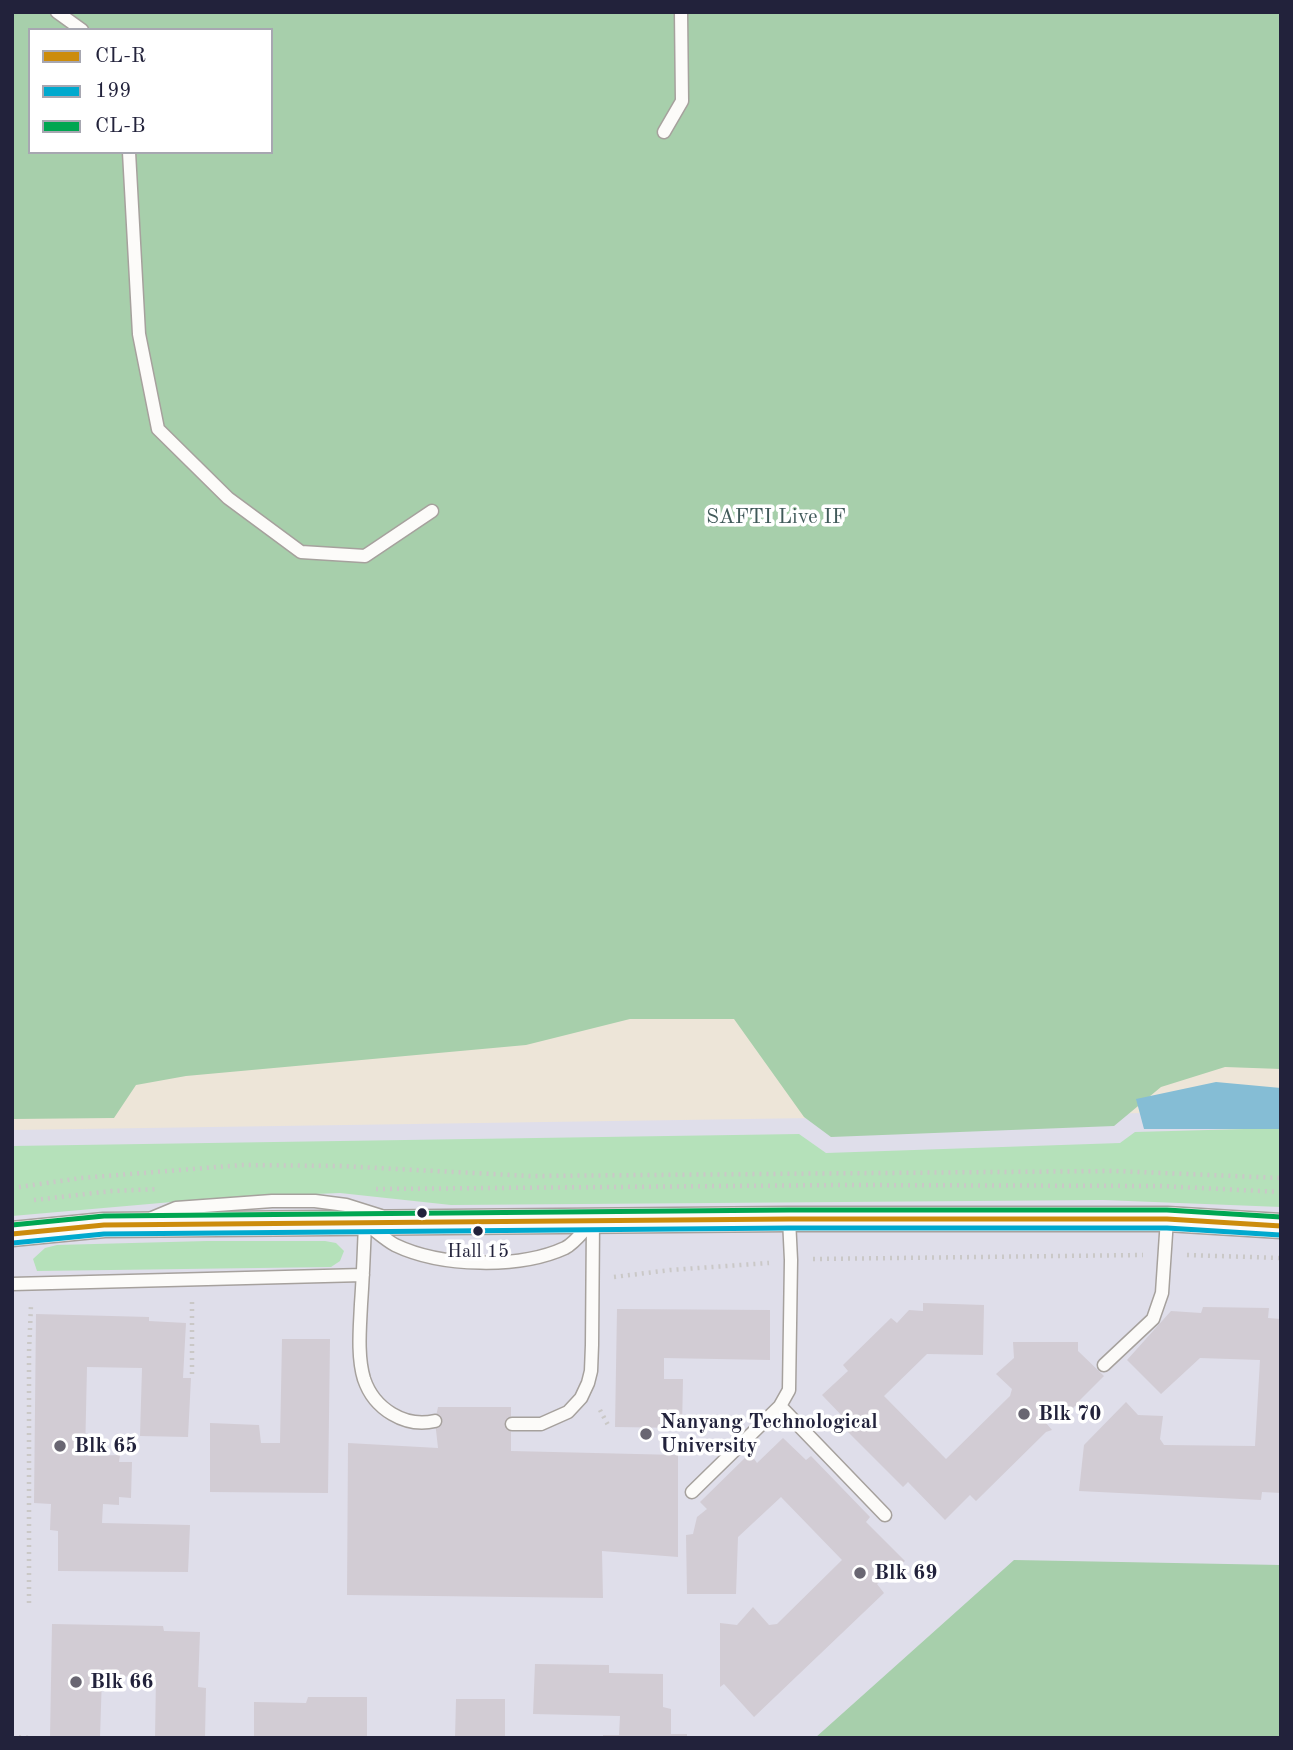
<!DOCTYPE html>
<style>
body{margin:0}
#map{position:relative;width:1293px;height:1750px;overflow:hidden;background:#ede5d8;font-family:"Old Standard TT",serif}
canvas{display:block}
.frame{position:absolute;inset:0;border:14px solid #22223b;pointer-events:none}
.legend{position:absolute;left:28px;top:28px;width:245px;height:126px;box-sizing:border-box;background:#fff;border:2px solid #a7a7b1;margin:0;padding:9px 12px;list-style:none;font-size:21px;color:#22223b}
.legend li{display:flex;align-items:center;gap:14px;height:35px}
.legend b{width:35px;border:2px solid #a7a7b1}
</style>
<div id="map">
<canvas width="1293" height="1750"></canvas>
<div class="frame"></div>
<ul class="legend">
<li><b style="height:9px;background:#cc8c0c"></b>CL-R</li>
<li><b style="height:9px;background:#00a9ce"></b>199</li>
<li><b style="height:9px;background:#00a651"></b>CL-B</li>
</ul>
</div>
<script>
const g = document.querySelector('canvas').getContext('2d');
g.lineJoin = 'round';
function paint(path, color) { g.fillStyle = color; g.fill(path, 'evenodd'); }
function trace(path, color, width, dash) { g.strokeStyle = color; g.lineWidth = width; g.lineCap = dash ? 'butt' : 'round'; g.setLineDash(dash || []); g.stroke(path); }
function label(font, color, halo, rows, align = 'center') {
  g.font = font + ' "Old Standard TT",serif'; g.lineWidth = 7; g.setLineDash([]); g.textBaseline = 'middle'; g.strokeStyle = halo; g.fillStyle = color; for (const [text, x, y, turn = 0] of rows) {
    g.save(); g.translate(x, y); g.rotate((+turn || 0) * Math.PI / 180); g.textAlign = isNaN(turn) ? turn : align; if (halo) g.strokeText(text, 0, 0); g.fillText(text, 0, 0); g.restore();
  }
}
paint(new Path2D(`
 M 1281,1111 L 1281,1738 L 12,1738 L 12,1130 Z`), '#dfdeea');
paint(new Path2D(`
 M 1281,1128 L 1281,1207 L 1103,1200 L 451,1205 L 340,1193 L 218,1198 L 12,1216 L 12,1146 L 799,1134 L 826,1153 L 1120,1143 L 1135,1132 Z
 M 325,1241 L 336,1243 L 344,1251 L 340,1261 L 331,1267 L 37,1271 L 33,1259 L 45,1248 L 57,1245 L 207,1241 Z`), '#b5e1ba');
paint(new Path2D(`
 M 12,12 L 1281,12 L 1281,1069 L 1225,1067 L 1161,1087 L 1114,1126 L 831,1137 L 804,1117 L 734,1019 L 630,1019 L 526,1045 L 186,1076 L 136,1085 L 114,1118 L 12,1119 ZM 30,30 L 271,30 L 271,152 L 30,152 Z
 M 1014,1560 L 1281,1565 L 1281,1738 L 815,1738 Z`), '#a7cfab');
paint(new Path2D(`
 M 1216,1082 L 1281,1088 L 1281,1129 L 1144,1129 L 1136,1099 Z`), '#85bdd5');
paint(new Path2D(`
 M 923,1303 L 984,1305 L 983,1355 L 927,1354 L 884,1396 L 946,1459 L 1010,1396 L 1012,1389 L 996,1374 L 1014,1358 L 1013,1342 L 1078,1342 L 1078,1351 L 1104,1376 L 1079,1401 L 1078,1407 L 1075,1406 L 1064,1417 L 1059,1412 L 1046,1423 L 1052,1430 L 1046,1432 L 976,1501 L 970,1495 L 945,1520 L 908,1482 L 903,1487 L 843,1427 L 847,1421 L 822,1395 L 848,1371 L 843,1365 L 891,1318 L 897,1323 L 909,1310 L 923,1311 Z
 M 1203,1307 L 1269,1308 L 1268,1318 L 1281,1319 L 1281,1493 L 1262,1492 L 1261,1500 L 1079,1491 L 1084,1445 L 1126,1402 L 1138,1415 L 1163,1416 L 1160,1439 L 1164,1445 L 1255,1446 L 1260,1360 L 1200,1358 L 1161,1394 L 1127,1360 L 1171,1311 L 1201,1313 Z
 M 617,1309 L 770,1310 L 770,1360 L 664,1358 L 664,1379 L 683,1379 L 682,1428 L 615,1427 Z
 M 36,1314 L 149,1317 L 149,1321 L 186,1323 L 183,1378 L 191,1378 L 188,1437 L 140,1436 L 142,1368 L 87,1367 L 85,1456 L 120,1455 L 119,1462 L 132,1462 L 131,1498 L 119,1497 L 119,1505 L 103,1504 L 102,1523 L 190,1525 L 188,1572 L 58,1571 L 58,1531 L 50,1530 L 51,1504 L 34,1503 Z
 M 282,1339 L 330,1339 L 328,1493 L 210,1492 L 210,1423 L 259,1425 L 261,1443 L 280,1443 Z
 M 438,1407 L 511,1407 L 511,1451 L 678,1455 L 678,1557 L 602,1551 L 603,1598 L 347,1595 L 348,1443 L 438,1448 L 435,1421 Z
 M 783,1438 L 806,1460 L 811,1456 L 870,1517 L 866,1522 L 905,1561 L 877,1584 L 884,1593 L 754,1717 L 724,1684 L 720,1687 L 720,1623 L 737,1625 L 753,1607 L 769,1625 L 777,1624 L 842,1560 L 781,1497 L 738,1537 L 736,1594 L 687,1594 L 686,1535 L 693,1534 L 697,1517 L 707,1509 L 700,1502 L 750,1453 L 757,1463 Z
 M 52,1624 L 163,1626 L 164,1631 L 200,1632 L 198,1687 L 206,1688 L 205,1738 L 155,1738 L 156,1677 L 102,1676 L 100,1738 L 50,1738 Z
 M 535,1664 L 609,1665 L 609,1673 L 663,1674 L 663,1707 L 671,1709 L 671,1734 L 687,1734 L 687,1738 L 603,1738 L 603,1735 L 619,1735 L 620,1716 L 533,1714 Z
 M 308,1697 L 367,1697 L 367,1738 L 254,1738 L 254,1702 L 306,1703 Z
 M 456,1699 L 505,1699 L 505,1738 L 455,1738 Z`), '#d2ccd4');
const lane = new Path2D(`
 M 57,12 L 82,30
 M 664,132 L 682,101 L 681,12
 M 129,152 L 139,334 L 158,429 L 228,498 L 301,552 L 365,556 L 432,511
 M 152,1218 L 176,1208 L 272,1201 L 315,1201 L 346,1205 L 381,1216
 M 365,1223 C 364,1250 363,1277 361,1304 C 360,1327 357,1356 364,1379 C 374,1409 405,1428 435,1421
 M 369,1226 C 377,1232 386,1240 395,1245 C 441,1267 519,1269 565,1248 C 575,1243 584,1230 592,1222
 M 12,1284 L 363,1275
 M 1104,1365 L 1153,1319 L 1162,1293 L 1167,1219
 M 780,1406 L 885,1515
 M 512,1424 L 541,1424 L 568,1412 L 581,1398 L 588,1383 L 591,1371 L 592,1345 L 593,1222
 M 692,1492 L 780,1406 L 789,1390 L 791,1260 L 789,1219`);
const street = new Path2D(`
 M 12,1234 L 104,1225 L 789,1219 L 1167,1219 L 1281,1226`);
trace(lane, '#a6a19d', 15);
trace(street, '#a6a19d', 27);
trace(new Path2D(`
 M 12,1188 L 81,1178 L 242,1165 L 340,1166 L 530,1176 L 1115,1171 L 1281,1178
 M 376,1189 L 843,1185 L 1160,1186 L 1281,1192
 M 34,1200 L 112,1191 L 158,1189
 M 1187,1255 L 1281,1258
 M 813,1259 L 1143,1255
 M 614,1277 L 670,1270 L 769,1263
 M 192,1302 L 192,1374
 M 600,1410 L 608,1425
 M 689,1450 L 706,1448
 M 29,1603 L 29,1352 L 31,1305
 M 12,1737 L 32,1738`), '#cac8c7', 4.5, [2, 5]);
trace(lane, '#fcfbf9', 12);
trace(street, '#fcfbf9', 24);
trace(new Path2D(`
 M 12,1234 L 104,1225 L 789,1219 L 1167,1219 L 1281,1226`), '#cc8c0c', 5);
trace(new Path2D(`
 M 13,1243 L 104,1234 L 789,1228 L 1167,1228 L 1280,1235`), '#00a9ce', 5);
trace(new Path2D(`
 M 12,1225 L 104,1216 L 789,1210 L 1167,1210 L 1281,1217`), '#00a651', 5);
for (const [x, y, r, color] of [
 [422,1213,6,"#22223b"],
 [478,1231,6,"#22223b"],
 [1024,1414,7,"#696672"],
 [646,1434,7,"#696672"],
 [60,1446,7,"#696672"],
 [860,1573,7,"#696672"],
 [76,1682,7,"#696672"]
]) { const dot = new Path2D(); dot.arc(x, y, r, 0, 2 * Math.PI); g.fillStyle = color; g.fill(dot); trace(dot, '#fff', 2.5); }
label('19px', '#22223b', '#fff', [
 ["Hall 15",478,1252]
]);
label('21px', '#415a5a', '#fff', [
 ["SAFTI Live IF",776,517]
]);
label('bold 21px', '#22223b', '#fff', [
 ["Blk 70",1038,1414],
 ["Nanyang Technological",660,1422],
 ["University",660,1446],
 ["Blk 65",74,1446],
 ["Blk 69",874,1573],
 ["Blk 66",90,1682]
], 'left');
</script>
